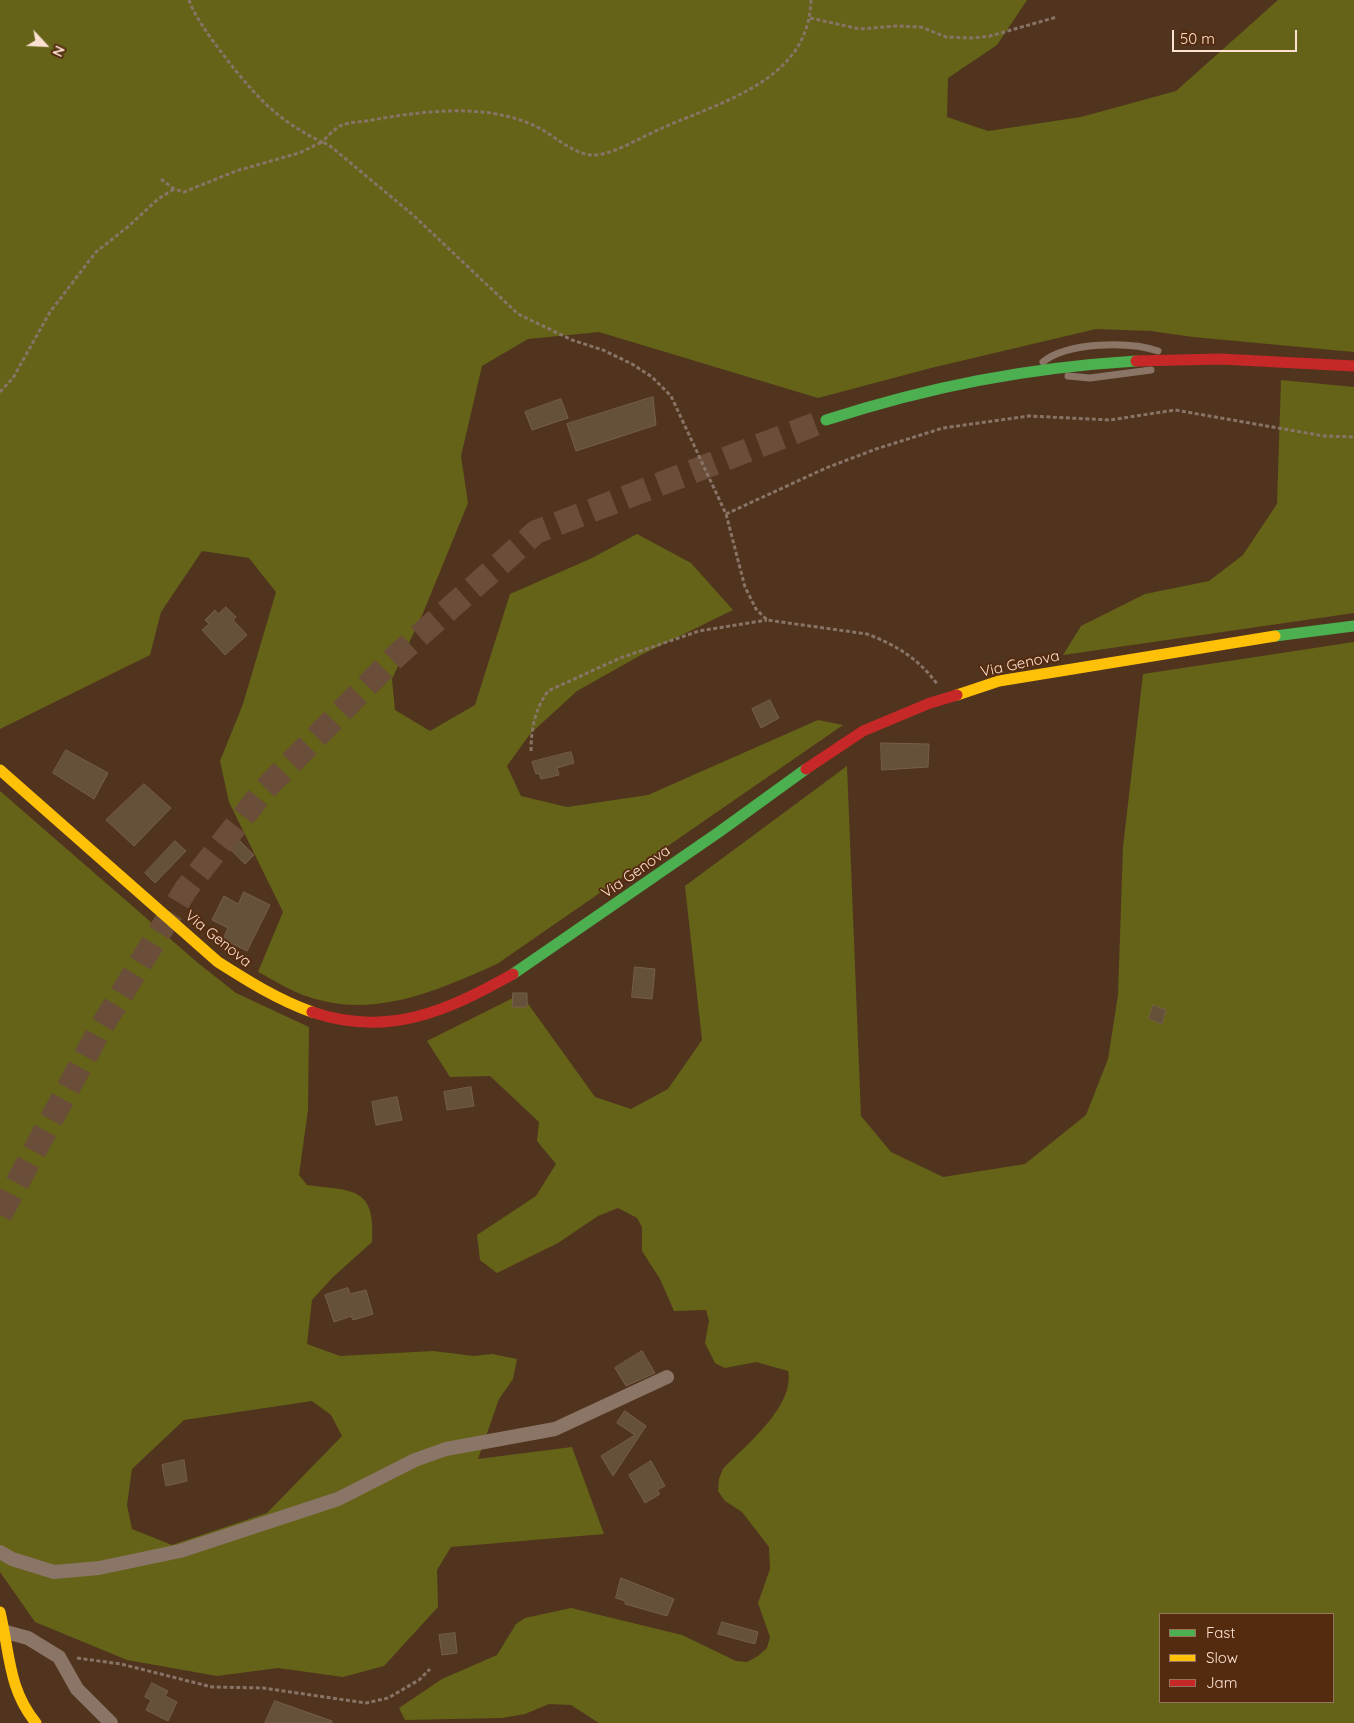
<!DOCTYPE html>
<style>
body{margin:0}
#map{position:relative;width:1354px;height:1723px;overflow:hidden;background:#51341e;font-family:Quicksand,sans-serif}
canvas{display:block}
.legend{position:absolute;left:1159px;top:1613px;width:175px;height:90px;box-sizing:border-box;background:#542b0f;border:1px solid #97745d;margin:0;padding:6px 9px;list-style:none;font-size:15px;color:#fce1d2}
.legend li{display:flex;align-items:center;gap:10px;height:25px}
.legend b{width:25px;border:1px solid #97745d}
.north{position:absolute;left:20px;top:20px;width:50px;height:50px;-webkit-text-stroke:4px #542b0f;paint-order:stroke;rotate:115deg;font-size:14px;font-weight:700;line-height:20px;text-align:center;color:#fce1d2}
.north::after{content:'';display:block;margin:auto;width:18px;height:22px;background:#fce1d2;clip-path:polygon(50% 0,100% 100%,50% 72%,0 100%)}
.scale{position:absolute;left:1172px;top:30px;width:125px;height:22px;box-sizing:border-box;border:2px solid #fce1d2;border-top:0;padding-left:6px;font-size:15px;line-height:18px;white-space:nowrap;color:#fce1d2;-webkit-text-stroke:4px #542b0f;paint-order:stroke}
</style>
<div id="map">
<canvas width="1354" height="1723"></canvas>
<ul class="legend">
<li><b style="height:6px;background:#4caf50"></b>Fast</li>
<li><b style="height:6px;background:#ffc107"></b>Slow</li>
<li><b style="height:6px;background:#c62828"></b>Jam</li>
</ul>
<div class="north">N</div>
<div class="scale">50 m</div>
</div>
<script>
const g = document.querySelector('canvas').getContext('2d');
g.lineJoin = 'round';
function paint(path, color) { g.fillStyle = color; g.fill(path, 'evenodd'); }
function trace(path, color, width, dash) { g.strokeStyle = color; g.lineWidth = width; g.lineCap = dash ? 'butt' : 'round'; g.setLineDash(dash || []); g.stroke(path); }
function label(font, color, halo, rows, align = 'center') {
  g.font = font + ' Quicksand,sans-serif'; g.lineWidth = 4; g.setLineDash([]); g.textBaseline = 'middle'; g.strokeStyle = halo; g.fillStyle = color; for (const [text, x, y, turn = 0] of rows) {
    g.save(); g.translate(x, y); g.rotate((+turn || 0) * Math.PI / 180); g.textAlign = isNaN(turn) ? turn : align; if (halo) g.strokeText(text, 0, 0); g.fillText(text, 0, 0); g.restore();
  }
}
paint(new Path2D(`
 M 0,0 L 1027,0 L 997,45 L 948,78 L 947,117 L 988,131 L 1081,117 L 1176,91 L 1278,0 L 1354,0 L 1354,352 L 1193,337 L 1151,331 L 1096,329 L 931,368 L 818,398 L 599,332 L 528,339 L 482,366 L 461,456 L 468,503 L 423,613 L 392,679 L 395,710 L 430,731 L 475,705 L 510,594 L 590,559 L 637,534 L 691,563 L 733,610 L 641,655 L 577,691 L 530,734 L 507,766 L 521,796 L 567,807 L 648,795 L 818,720 L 843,725 L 497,964 C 436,991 373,1020 306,996 C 290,991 274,980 258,972 L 283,912 L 229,802 L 220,761 L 243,704 L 276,592 L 249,558 L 202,551 L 161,612 L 150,655 L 0,729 Z
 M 1281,380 L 1354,387 L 1354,613 L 1063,655 L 1081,626 L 1145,594 L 1209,581 L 1243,555 L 1277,504 Z
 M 1354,642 L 1354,1723 L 599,1723 L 571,1705 L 549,1704 L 525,1714 L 502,1718 L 405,1720 L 399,1708 L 442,1679 L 497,1655 L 516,1624 L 525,1618 L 571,1608 L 682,1635 L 736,1661 L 747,1662 L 758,1656 L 767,1648 L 770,1637 L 758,1603 L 770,1569 L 769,1547 L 742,1512 L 725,1501 L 718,1491 L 719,1479 L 723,1469 C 746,1445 795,1406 788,1371 L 756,1362 L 725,1368 L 715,1363 L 705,1343 L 709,1321 L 706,1310 L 674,1311 L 660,1279 L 642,1251 L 642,1227 L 637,1218 L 618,1208 L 598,1216 L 558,1243 L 497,1273 L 480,1260 L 477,1235 L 536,1196 L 556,1164 L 537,1141 L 539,1122 L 490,1076 L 450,1077 L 427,1041 L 521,994 L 595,1097 L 631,1109 L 668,1089 L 702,1040 L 685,886 L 847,766 L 861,1116 L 891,1152 L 943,1177 L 1025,1164 L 1086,1115 L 1108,1059 L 1118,995 L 1123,847 L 1143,674 ZM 1160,1614 L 1333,1614 L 1333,1702 L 1160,1702 Z
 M 0,791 L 198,963 L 236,993 L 309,1027 L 308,1110 L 299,1175 L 307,1185 C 352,1191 376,1186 372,1242 L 333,1277 L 312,1300 L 307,1344 L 340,1356 L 433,1351 L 474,1356 L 492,1354 L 517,1359 L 513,1379 L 499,1399 L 478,1459 L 572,1447 L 604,1534 L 451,1547 L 437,1570 L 438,1607 L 384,1666 L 343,1677 L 278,1668 L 217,1676 L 127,1660 L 35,1622 L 0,1572 ZM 312,1401 L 331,1415 L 342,1436 L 267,1513 L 172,1545 L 132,1529 L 127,1505 L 132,1469 L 184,1420 Z`), '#646318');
const building = new Path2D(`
 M 653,397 L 656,425 L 576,451 L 567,424 Z
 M 561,399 L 568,418 L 532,430 L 525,412 Z
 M 226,607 L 236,617 L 233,620 L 247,635 L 225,655 L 202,630 L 209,624 L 205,620 L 215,610 L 218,614 Z
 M 770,700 L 779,718 L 761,728 L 752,709 Z
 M 881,743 L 929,744 L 928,767 L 882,770 Z
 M 66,750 L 108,773 L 94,799 L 53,773 Z
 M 571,752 L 574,763 L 557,768 L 559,775 L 541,779 L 539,773 L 536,774 L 532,762 Z
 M 144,784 L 171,808 L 134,846 L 106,820 Z
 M 236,837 L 254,855 L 245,864 L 227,846 Z
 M 175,841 L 186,851 L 155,883 L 145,873 Z
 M 244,892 L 270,905 L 247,951 L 223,939 L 228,928 L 212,920 L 224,896 L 238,904 Z
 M 635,967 L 655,969 L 652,999 L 632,997 Z
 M 513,993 L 527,993 L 527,1007 L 513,1007 Z
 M 1153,1005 L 1166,1010 L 1162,1024 L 1149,1019 Z
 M 471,1087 L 474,1106 L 447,1110 L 444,1092 Z
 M 397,1097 L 402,1120 L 376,1125 L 372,1102 Z
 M 348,1288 L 350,1294 L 366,1290 L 373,1314 L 353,1320 L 351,1316 L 334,1322 L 325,1295 Z
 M 642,1351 L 655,1373 L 626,1386 L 615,1368 Z
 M 625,1411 L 646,1426 L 613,1476 L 601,1456 L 635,1435 L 617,1423 Z
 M 184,1460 L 187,1481 L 166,1486 L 162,1465 Z
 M 651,1461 L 665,1486 L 657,1490 L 660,1494 L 645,1503 L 629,1475 Z
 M 621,1578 L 674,1599 L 667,1616 L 625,1604 L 625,1601 L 616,1598 Z
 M 722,1622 L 758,1632 L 755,1644 L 718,1634 Z
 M 455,1633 L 457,1653 L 442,1655 L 439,1635 Z
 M 152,1683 L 168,1691 L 165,1696 L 177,1702 L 168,1721 L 146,1710 L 151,1700 L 145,1697 Z
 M 275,1701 L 332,1721 L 332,1723 L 265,1723 Z`);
paint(building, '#65503a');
trace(building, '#755f4a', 1);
trace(new Path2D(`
 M 0,1215 L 99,1031 L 186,889 L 264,790 L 395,657 L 536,532 L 826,420`), '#6b4e39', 24, [24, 12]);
trace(new Path2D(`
 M 189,0 C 196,24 250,91 270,108 C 286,122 303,133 322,142 C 327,137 335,128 342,125 C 350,122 363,122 372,120 C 423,111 484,103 533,125 C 552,133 569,152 590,155 C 610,157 641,137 660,129 C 700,111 752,96 784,64 C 802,46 810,25 811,0
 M 810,18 L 860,29 L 897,26 L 921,27 L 946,37 L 972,38 L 990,36 L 1057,17
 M 161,179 L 174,189 L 184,192 L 236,171 L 299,153 L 322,142 L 329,145 L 413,215 L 518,314 L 572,340 L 603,350 L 632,364 L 652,377 L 671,396 L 726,514 L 745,587 L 756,609 L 767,620 L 867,634 C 896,645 919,659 937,684
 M 0,392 L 13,378 L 50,312 L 96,252 L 130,225 L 158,199 L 174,189
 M 726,514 L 826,468 L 876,449 L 943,428 L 1029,416 L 1110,420 L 1175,410 L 1324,436 L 1354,437
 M 531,751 C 531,729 535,709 548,691 L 620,658 L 699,631 L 767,620
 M 77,1658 L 121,1664 L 212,1687 L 263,1688 L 366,1703 L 388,1698 L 419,1680 L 430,1669`), '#887467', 3, [4, 2.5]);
trace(new Path2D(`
 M 1043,362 C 1067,342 1129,341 1158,351
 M 1068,376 L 1090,378 L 1151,370`), '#8b7566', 7);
trace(new Path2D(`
 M 0,1552 L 12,1559 L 54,1572 L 99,1568 L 180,1551 L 338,1499 L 415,1460 L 446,1449 L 555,1429 L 667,1377
 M 6,1632 L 28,1638 L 59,1657 L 77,1689 L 111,1723`), '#8b7566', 14);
trace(new Path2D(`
 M 826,420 C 932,386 1025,368 1136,361
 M 1275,636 L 1354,626
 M 513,974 L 719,832 L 806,769`), '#4caf50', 11);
trace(new Path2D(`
 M 957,695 L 999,681 L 1275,636
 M 0,770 L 218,962 C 248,981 278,1000 312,1012
 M 0,1612 C 10,1653 8,1689 36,1723`), '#ffc107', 11);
trace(new Path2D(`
 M 1136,361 L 1220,359 L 1354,366
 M 806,769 L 863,731 L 930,703 L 957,695
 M 312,1012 C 388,1038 447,1011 513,974`), '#c62828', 11);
label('15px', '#fce1d2', '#542b0f', [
 ["Via Genova",1020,664,-12],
 ["Via Genova",636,872,-35],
 ["Via Genova",218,939,39]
]);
</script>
